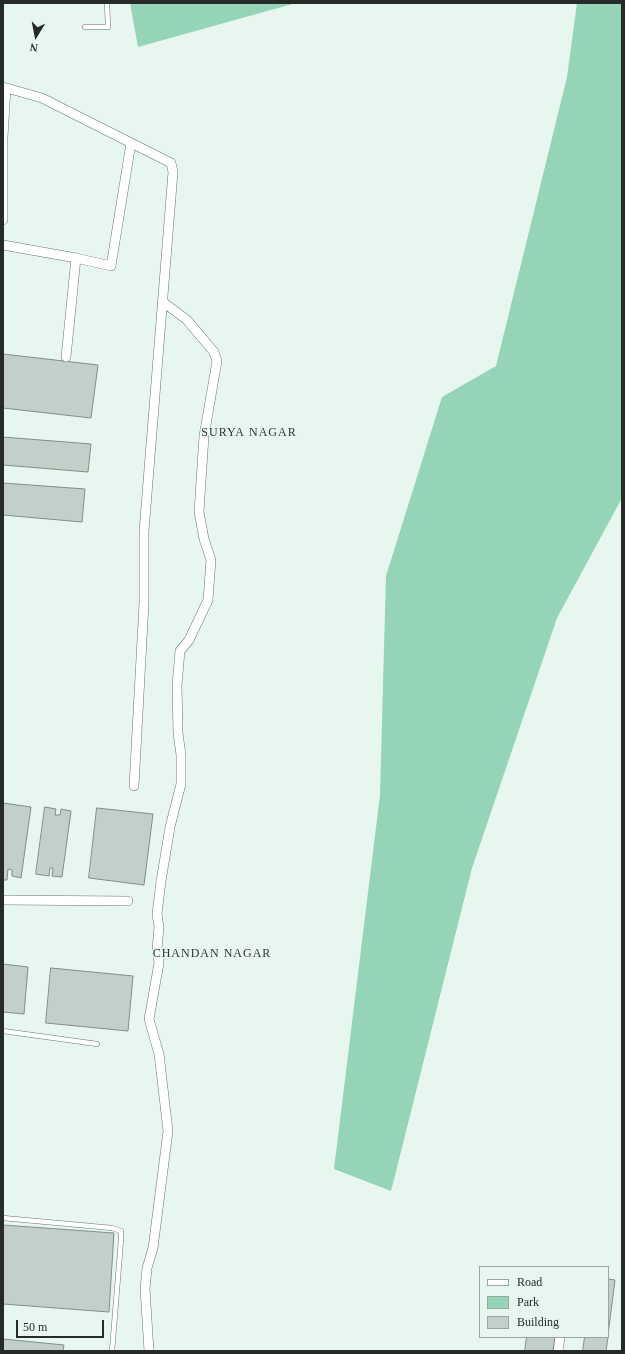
<!DOCTYPE html>
<style>
body{margin:0}
#map{position:relative;width:625px;height:1354px;overflow:hidden;background:#e7f6ef;font-family:Georgia,serif}
canvas{display:block}
.frame{position:absolute;inset:0;border:4px solid #262b28;pointer-events:none}
.legend{position:absolute;left:479px;top:1266px;width:130px;height:72px;box-sizing:border-box;background:#e7f6ef;border:1px solid #9aa59f;margin:0;padding:5px 7px;list-style:none;font-size:12px;color:#262b28}
.legend li{display:flex;align-items:center;gap:8px;height:20px}
.legend b{width:20px;border:1px solid #9aa59f}
.north{position:absolute;left:16px;top:16px;width:40px;height:40px;-webkit-text-stroke:3px #e7f6ef;paint-order:stroke;rotate:190deg;font-size:11px;font-weight:700;line-height:16px;text-align:center;color:#262b28}
.north::after{content:'';display:block;margin:auto;width:14px;height:18px;background:#262b28;clip-path:polygon(50% 0,100% 100%,50% 72%,0 100%)}
.scale{position:absolute;left:16px;top:1320px;width:88px;height:18px;box-sizing:border-box;border:2px solid #262b28;border-top:0;padding-left:5px;font-size:12px;line-height:14px;white-space:nowrap;color:#262b28;-webkit-text-stroke:3px #e7f6ef;paint-order:stroke}
</style>
<div id="map">
<canvas width="625" height="1354"></canvas>
<div class="frame"></div>
<ul class="legend">
<li><b style="height:5px;background:#fff"></b>Road</li>
<li><b style="height:11px;background:#95d4b7"></b>Park</li>
<li><b style="height:11px;background:#c2d0c9"></b>Building</li>
</ul>
<div class="north">N</div>
<div class="scale">50 m</div>
</div>
<script>
const g = document.querySelector('canvas').getContext('2d');
g.lineJoin = 'round';
function paint(path, color) { g.fillStyle = color; g.fill(path, 'evenodd'); }
function trace(path, color, width, dash) { g.strokeStyle = color; g.lineWidth = width; g.lineCap = dash ? 'butt' : 'round'; g.setLineDash(dash || []); g.stroke(path); }
function label(font, color, halo, rows, align = 'center') {
  g.font = font + ' Georgia,serif'; g.lineWidth = 3; g.setLineDash([]); g.textBaseline = 'middle'; g.strokeStyle = halo; g.fillStyle = color; for (const [text, x, y, turn = 0] of rows) {
    g.save(); g.translate(x, y); g.rotate((+turn || 0) * Math.PI / 180); g.textAlign = isNaN(turn) ? turn : align; if (halo) g.strokeText(text, 0, 0); g.fillText(text, 0, 0); g.restore();
  }
}
paint(new Path2D(`
 M 130,3 L 296,3 L 138,47 Z
 M 577,3 L 622,3 L 622,498 L 557,618 L 472,868 L 391,1191 L 334,1169 L 380,795 L 386,576 L 442,397 L 496,366 L 567,77 Z`), '#95d4b7');
const building = new Path2D(`
 M 3,354 L 98,365 L 91,418 L 3,408 Z
 M 3,437 L 91,444 L 88,472 L 3,465 Z
 M 3,483 L 85,489 L 82,522 L 3,515 Z
 M 3,803 L 31,807 L 21,878 L 12,876 L 12,870 L 8,869 L 7,880 L 3,880 Z
 M 45,807 L 56,809 L 55,815 L 60,815 L 61,809 L 71,811 L 62,877 L 52,876 L 53,868 L 50,868 L 49,876 L 36,874 Z
 M 97,808 L 153,814 L 144,885 L 89,878 Z
 M 3,964 L 28,967 L 24,1014 L 3,1012 Z
 M 51,968 L 133,976 L 128,1031 L 46,1023 Z
 M 3,1225 L 114,1233 L 109,1312 L 3,1304 Z
 M 608,1279 L 615,1280 L 608,1335 Z
 M 527,1337 L 555,1337 L 553,1351 L 525,1351 Z
 M 585,1337 L 608,1337 L 606,1351 L 583,1351 Z
 M 3,1339 L 64,1345 L 63,1351 L 3,1351 Z`);
paint(building, '#c2d0c9');
trace(building, '#818e87', 1);
const service = new Path2D(`
 M 85,27 L 108,27 L 107,3
 M 3,1031 L 97,1044
 M 3,1218 L 112,1228 L 121,1231 L 121,1240 L 112,1351`);
const minor = new Path2D(`
 M 3,87 L 42,98 L 171,163 L 173,172 L 144,531 L 144,603 L 134,786
 M 3,137 L 6,88
 M 3,139 L 3,220
 M 3,245 L 76,258
 M 66,357 L 76,258 L 111,266 L 131,143
 M 3,900 L 128,901
 M 149,1351 L 145,1289 L 147,1268 L 153,1248 L 168,1131 L 159,1054 L 149,1019 L 159,963 L 157,949 L 159,927 L 157,914 L 161,881 L 170,827 L 181,784 L 181,755 L 178,733 L 177,685 L 180,651 L 189,640 L 208,600 L 211,560 L 204,539 L 199,512 L 204,436 L 217,361 L 214,352 L 187,320 L 163,302
 M 558,1351 L 560,1337`);
trace(service, '#68756e', 5.5);
trace(minor, '#68756e', 10);
trace(service, '#fff', 4.5);
trace(minor, '#fff', 9);
g.letterSpacing = '1px';
label('12px', '#2c3732', '#e7f6ef', [
 ["SURYA NAGAR",249,433],
 ["CHANDAN NAGAR",212,954]
]);
g.letterSpacing = '0px';
</script>
